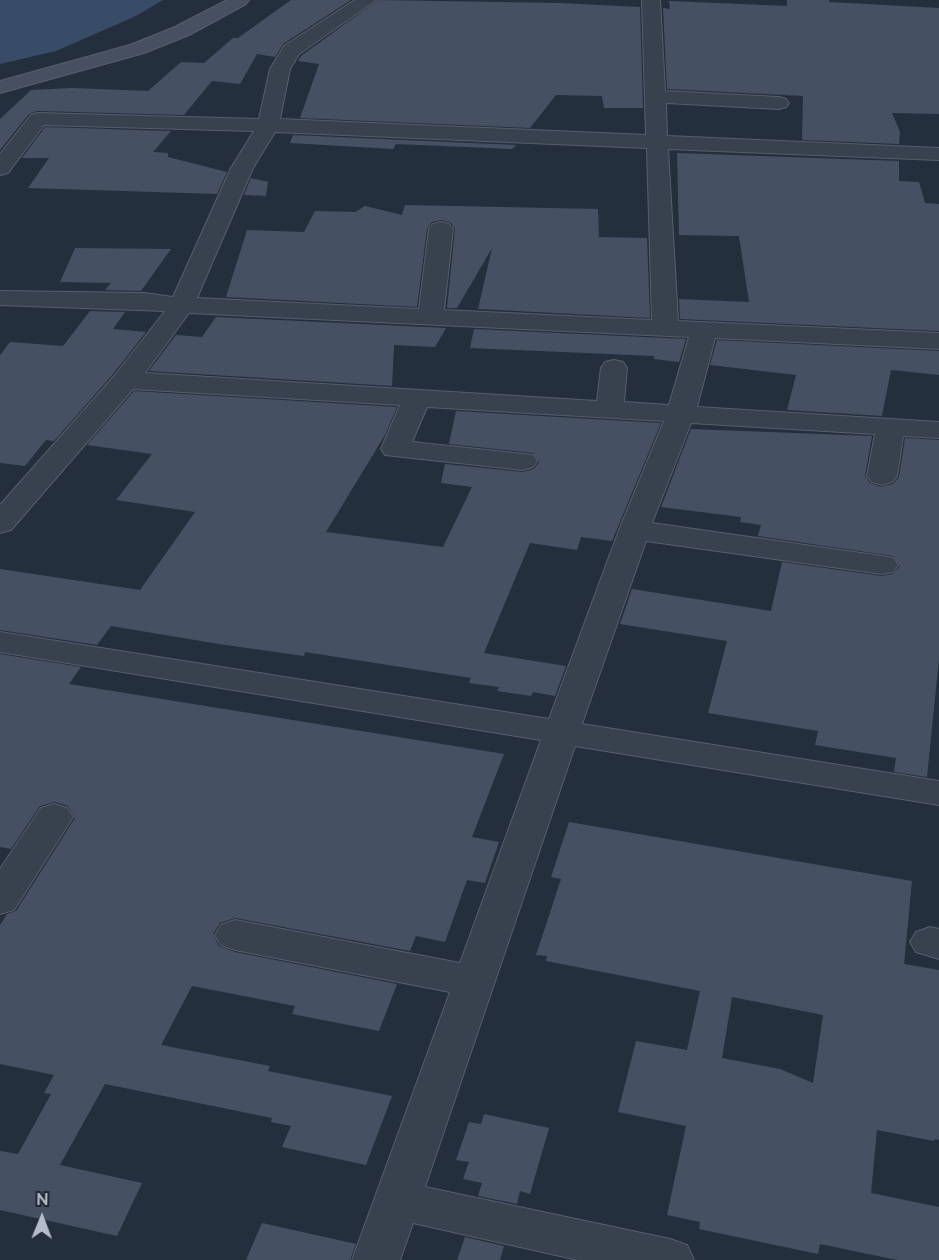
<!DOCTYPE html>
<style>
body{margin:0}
#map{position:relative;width:939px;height:1260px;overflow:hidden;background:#242f3e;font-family:Raleway,sans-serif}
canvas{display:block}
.north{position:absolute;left:12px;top:1188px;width:60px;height:60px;-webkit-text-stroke:4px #1d2633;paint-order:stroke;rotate:1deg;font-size:16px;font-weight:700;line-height:24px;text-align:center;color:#b4bcc9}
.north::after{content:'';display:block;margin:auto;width:21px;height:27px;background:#b4bcc9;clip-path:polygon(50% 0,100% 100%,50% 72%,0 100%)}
</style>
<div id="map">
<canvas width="939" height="1260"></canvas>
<div class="north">N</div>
</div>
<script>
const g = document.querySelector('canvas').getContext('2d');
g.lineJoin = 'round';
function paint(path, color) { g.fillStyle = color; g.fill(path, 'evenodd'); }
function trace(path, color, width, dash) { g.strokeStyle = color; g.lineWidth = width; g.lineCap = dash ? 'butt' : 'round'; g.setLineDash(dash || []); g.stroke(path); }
paint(new Path2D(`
 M 0,0 L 163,0 L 136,16 L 56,51 L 0,64 Z`), '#394c67');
paint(new Path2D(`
 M 291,0 L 351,0 L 283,44 L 275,57 L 257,54 L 240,84 L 212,81 L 184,115 L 37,111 L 29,114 L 0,150 L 0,119 L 31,90 L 72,88 L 148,91 L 181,62 L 204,63 L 233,38 L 238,38 Z
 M 378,0 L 559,3 L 640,7 L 643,108 L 604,108 L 602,96 L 556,95 L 530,128 L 300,118 L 319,64 L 298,61 L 301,56 Z
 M 787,0 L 829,0 L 829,2 L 939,8 L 939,114 L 892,113 L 900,132 L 899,144 L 802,140 L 803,96 L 667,89 L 663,8 L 670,9 L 669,1 L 787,6 Z
 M 45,127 L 171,131 L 153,152 L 168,153 L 168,157 L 227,172 L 217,194 L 28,188 L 49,158 L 22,158 Z
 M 293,135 L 516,145 L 512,149 L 396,144 L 393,149 L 290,143 Z
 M 677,153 L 899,161 L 899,181 L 919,182 L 925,203 L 939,204 L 939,331 L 680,319 L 679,299 L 749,302 L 739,236 L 679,235 Z
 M 251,178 L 268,182 L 266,196 L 244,195 Z
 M 405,205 L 598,209 L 599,237 L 647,238 L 650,318 L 478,309 L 492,248 L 457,308 L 447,308 L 455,229 L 451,223 L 442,220 L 432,222 L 427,229 L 417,307 L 226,297 L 247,230 L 304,232 L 315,211 L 355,212 L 365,206 L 402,215 Z
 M 75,248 L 171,249 L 141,291 L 105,290 L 111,283 L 60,282 Z
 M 90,311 L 125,312 L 113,329 L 146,332 L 114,373 L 54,441 L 46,440 L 25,466 L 0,463 L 0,355 L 10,342 L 63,346 Z
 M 216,317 L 446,328 L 435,347 L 394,345 L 392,386 L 149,371 L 176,335 L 202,337 Z
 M 474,329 L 686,339 L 679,362 L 654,359 L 654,356 L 470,348 Z
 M 717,340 L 939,351 L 939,375 L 891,370 L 882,416 L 787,410 L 796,375 L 710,365 Z
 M 134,391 L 397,407 L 385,435 L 326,532 L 443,547 L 472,487 L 441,483 L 445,464 L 523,472 L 534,469 L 539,462 L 533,453 L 449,444 L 456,411 L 661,423 L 612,541 L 581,537 L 577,550 L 530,543 L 484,653 L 566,666 L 555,696 L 533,692 L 531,696 L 497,691 L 499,687 L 469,683 L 471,678 L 305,652 L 304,656 L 219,644 L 111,626 L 97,645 L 0,630 L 0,569 L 140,590 L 195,512 L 116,500 L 152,454 L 87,445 Z
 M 691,429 L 872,436 L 865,476 L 870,483 L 881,487 L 893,484 L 899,477 L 905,438 L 939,440 L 939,659 L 927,777 L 894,772 L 896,758 L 815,745 L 818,731 L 708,713 L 727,641 L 620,624 L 632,589 L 771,611 L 782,562 L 882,576 L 893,574 L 900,566 L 893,556 L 758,536 L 761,525 L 740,522 L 741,517 L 661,507 Z
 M 0,654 L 81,667 L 69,684 L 504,754 L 472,837 L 499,842 L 485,883 L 467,880 L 445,942 L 416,936 L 410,951 L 235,918 L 220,923 L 213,934 L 219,946 L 235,952 L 397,984 L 379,1031 L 292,1014 L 295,1006 L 192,986 L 161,1045 L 270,1066 L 268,1071 L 392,1096 L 366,1165 L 282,1147 L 291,1126 L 271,1122 L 272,1118 L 105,1084 L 60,1165 L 142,1183 L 117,1236 L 0,1210 L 0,1151 L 18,1154 L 51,1094 L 44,1093 L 54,1075 L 0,1064 L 0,925 L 7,914 L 16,911 L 75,818 L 68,806 L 55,802 L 40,806 L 11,849 L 0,847 Z
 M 569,822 L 912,881 L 904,964 L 939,970 L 939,1140 L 935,1139 L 934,1141 L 877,1130 L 871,1193 L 939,1207 L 939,1260 L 897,1260 L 820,1244 L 818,1254 L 699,1229 L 700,1222 L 667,1215 L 686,1126 L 618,1112 L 636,1041 L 687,1050 L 700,991 L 546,961 L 547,956 L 536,955 L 561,879 L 551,877 ZM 732,997 L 823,1015 L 813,1083 L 780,1069 L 722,1058 Z
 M 484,1114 L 549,1128 L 530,1194 L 520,1191 L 517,1204 L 478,1196 L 482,1183 L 463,1179 L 469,1162 L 456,1160 L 469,1122 L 481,1124 Z
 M 262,1223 L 356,1244 L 350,1260 L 246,1260 Z
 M 465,1237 L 504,1246 L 500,1260 L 457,1260 Z`), '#455162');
const street = new Path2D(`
 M 355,0 L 376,0 L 299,54 L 290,69 L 280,119 L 646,135 L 642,0 L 660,0 L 665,91 L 779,97 L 786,99 L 789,103 L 786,107 L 779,109 L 666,103 L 667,136 L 939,148 L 939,160 L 668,149 L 678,321 L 939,333 L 939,349 L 715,338 L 697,407 L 939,422 L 939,438 L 903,436 L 897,476 L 892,482 L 882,485 L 872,482 L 867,476 L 875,434 L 691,423 L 652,523 L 882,556 L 893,558 L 898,565 L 893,572 L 882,574 L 646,541 L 582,724 L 939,781 L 939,805 L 575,746 L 425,1187 L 670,1239 L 687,1245 L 694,1260 L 578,1260 L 413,1223 L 400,1260 L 352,1260 L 450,992 L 235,950 L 221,945 L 215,935 L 221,925 L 235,920 L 460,963 L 541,740 L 0,652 L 0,632 L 549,719 L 619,530 L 664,421 L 427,407 L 412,442 L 533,455 L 537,461 L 533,467 L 523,470 L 385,455 L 381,449 L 400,405 L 133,389 L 11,530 L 0,533 L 0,505 L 116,374 L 165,311 L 0,305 L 0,291 L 144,293 L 173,297 L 231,168 L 254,131 L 44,125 L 8,173 L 0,175 L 0,154 L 31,115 L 38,113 L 259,119 L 270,69 L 284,46 ZM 275,132 L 647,148 L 652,320 L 444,310 L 453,229 L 449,224 L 441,222 L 433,224 L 429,229 L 419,309 L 197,298 L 253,168 ZM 189,313 L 689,337 L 669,405 L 624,402 L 627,368 L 623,362 L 614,360 L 605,362 L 601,368 L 597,401 L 145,373 Z
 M 54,804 L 67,808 L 73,817 L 14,910 L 0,914 L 0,869 L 41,808 Z
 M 930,927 L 939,929 L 939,959 L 916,952 L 910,942 L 916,932 Z`);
const secondary = new Path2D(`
 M 227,0 L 249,0 L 246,4 L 189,35 L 144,53 L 0,93 L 0,81 L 130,45 L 175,27 Z`);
trace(street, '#565f6c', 2);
trace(secondary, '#565f6c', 2);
paint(street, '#38414e');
paint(secondary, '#465061');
</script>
